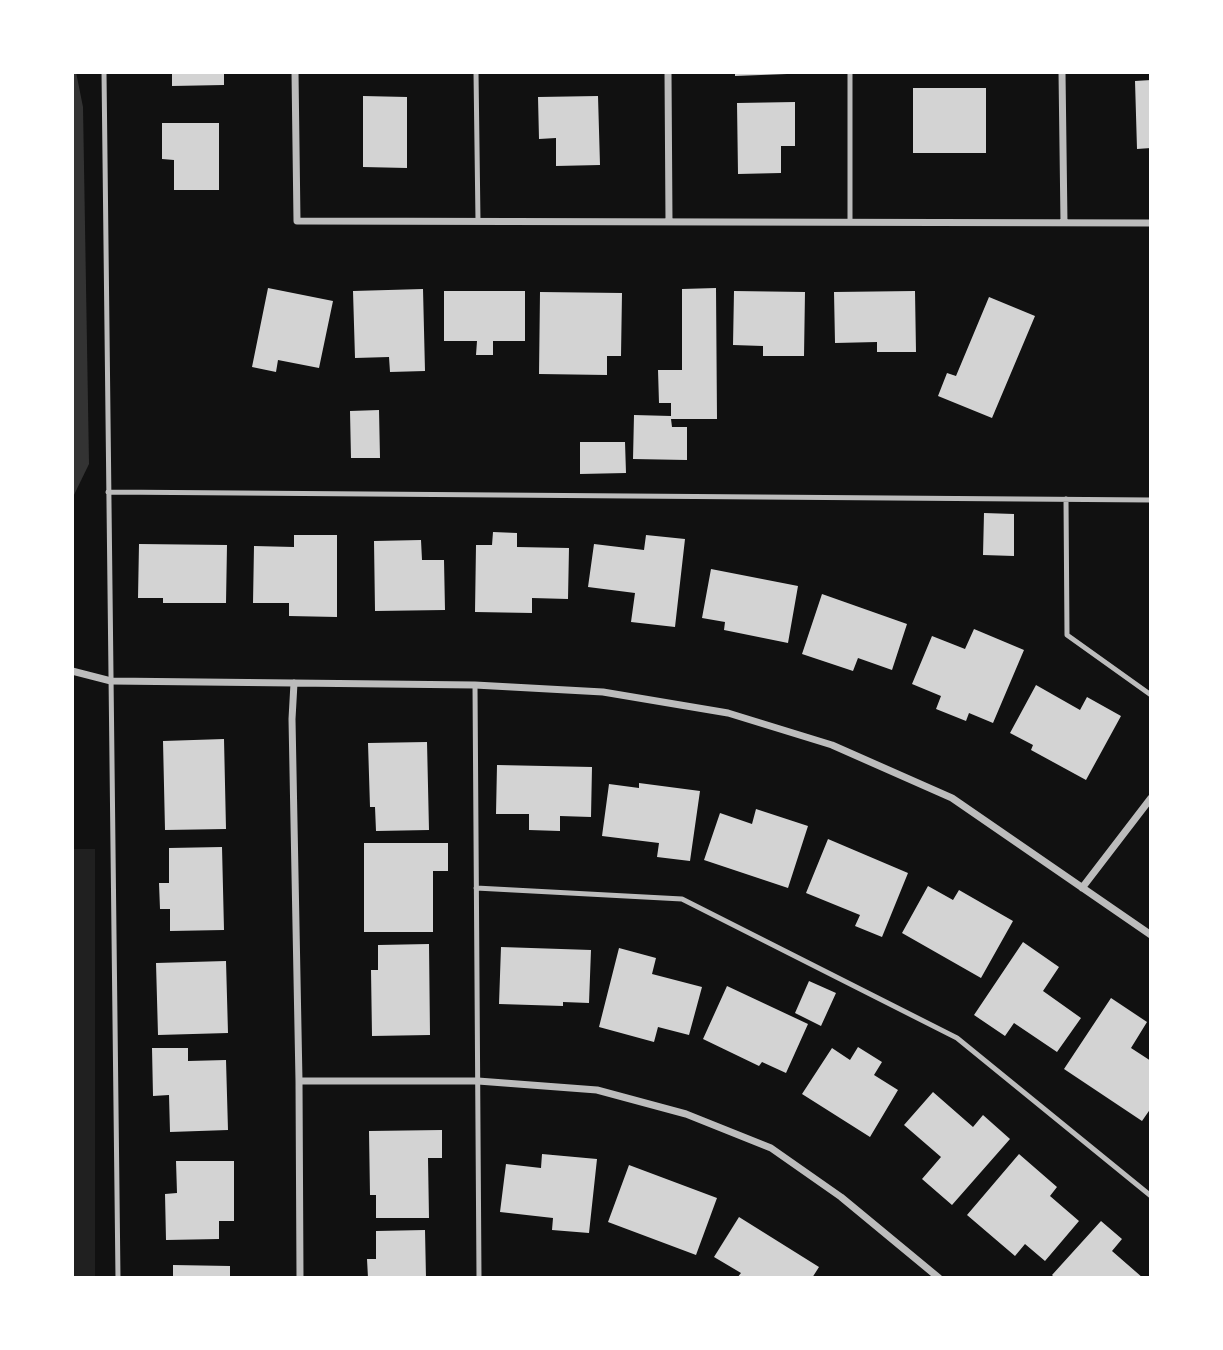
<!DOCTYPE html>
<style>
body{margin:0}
#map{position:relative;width:1223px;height:1350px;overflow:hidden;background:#111;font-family:Lato,sans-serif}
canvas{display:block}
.frame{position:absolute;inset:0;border:74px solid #fff;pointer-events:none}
</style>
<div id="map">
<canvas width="1223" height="1350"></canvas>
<div class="frame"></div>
</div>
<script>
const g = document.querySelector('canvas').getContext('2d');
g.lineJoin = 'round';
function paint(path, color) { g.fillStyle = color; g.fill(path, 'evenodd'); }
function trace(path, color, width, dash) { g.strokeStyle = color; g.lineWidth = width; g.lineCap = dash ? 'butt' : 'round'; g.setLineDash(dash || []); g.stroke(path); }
paint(new Path2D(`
 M 72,849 L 95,849 L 95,1278 L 72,1278 Z`), '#202020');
paint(new Path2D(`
 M 72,72 L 76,72 L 83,107 L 89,464 L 72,499 Z`), '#333');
paint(new Path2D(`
 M 172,72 L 224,72 L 224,85 L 172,86 Z
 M 735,72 L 787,72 L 787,74 L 735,76 Z
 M 1151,80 L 1151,148 L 1137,149 L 1135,81 Z
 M 913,88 L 986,88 L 986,153 L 913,153 Z
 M 363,96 L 407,97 L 407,168 L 363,167 Z
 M 598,96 L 600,165 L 556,166 L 556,138 L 539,139 L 538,97 Z
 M 795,102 L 795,146 L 781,146 L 781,173 L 738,174 L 737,103 Z
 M 162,123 L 219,123 L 219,190 L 174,190 L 174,160 L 162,159 Z
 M 268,288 L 333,301 L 319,368 L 278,360 L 276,372 L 252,367 Z
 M 716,288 L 717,419 L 671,419 L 672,427 L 687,427 L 687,460 L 633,459 L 634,415 L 671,416 L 671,403 L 659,403 L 658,370 L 682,370 L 682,289 Z
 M 423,289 L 425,371 L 390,372 L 389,357 L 355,358 L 353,291 Z
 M 444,291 L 525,291 L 525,341 L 493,341 L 493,355 L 476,355 L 477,341 L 444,341 Z
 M 734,291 L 805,292 L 804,356 L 763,356 L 763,346 L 733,345 Z
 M 915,291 L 916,352 L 877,352 L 877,342 L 835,343 L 834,292 Z
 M 540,292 L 622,293 L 621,356 L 607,356 L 607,375 L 539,374 Z
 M 989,297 L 1035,316 L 992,418 L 938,396 L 947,373 L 956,376 Z
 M 379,410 L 380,458 L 351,458 L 350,411 Z
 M 580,442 L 625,442 L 626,473 L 580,474 Z
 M 984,513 L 1014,514 L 1014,556 L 983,555 Z
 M 493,532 L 517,533 L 517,547 L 569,548 L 568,599 L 532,598 L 532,613 L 475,612 L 476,545 L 492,545 Z
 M 294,535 L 337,535 L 337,617 L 289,616 L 289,603 L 253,603 L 254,546 L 294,547 Z
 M 646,535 L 685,539 L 675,627 L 631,622 L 635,593 L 588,587 L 594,544 L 644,550 Z
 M 421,540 L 422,560 L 444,560 L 445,610 L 375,611 L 374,541 Z
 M 139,544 L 227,545 L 226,603 L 163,603 L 163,598 L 138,598 Z
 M 711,569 L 798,586 L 788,643 L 724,630 L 725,622 L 702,618 Z
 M 822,594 L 907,624 L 892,670 L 858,658 L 853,671 L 802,654 Z
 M 974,629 L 1024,650 L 993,723 L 969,713 L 966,721 L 936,709 L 941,696 L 912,684 L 932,636 L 965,649 Z
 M 1036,685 L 1080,710 L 1087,697 L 1121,716 L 1086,780 L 1031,750 L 1033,745 L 1010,733 Z
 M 224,739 L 226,829 L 165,830 L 163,741 Z
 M 427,742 L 429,830 L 376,831 L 375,807 L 370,807 L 368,743 Z
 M 497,765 L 592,767 L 591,817 L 560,816 L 560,831 L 529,830 L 529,814 L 496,814 Z
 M 639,783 L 700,791 L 690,861 L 657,857 L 659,843 L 602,836 L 609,784 L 639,788 Z
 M 756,809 L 808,826 L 788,888 L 704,860 L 720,813 L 752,824 Z
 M 828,839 L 908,873 L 882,937 L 855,926 L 860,915 L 806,893 Z
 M 364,843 L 448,843 L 448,871 L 433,871 L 433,932 L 364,932 Z
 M 222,847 L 224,930 L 170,931 L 170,909 L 160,909 L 159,883 L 169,883 L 169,848 Z
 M 928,886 L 953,900 L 959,890 L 1013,921 L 981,978 L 902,933 Z
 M 1023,942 L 1059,967 L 1043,991 L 1081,1018 L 1057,1052 L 1014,1023 L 1005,1036 L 974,1015 Z
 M 429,944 L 430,1035 L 372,1036 L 371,970 L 378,970 L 378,945 Z
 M 501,947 L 591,950 L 589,1003 L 563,1002 L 563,1006 L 499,1004 Z
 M 619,948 L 656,958 L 652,974 L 702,987 L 689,1035 L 658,1027 L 654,1042 L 599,1027 Z
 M 226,961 L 228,1033 L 158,1035 L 156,963 Z
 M 809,981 L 836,993 L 821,1026 L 795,1013 Z
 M 727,986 L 808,1024 L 786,1073 L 762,1062 L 759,1066 L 703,1039 Z
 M 1111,998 L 1147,1022 L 1131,1048 L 1151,1061 L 1151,1108 L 1142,1121 L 1064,1069 Z
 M 858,1047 L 882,1062 L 874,1075 L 898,1090 L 870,1137 L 802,1094 L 832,1048 L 850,1060 Z
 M 152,1048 L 188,1048 L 188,1061 L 226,1060 L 228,1130 L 170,1132 L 169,1095 L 153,1096 Z
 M 933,1092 L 973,1127 L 983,1115 L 1010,1139 L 952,1205 L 922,1179 L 941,1157 L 904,1125 Z
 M 442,1130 L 442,1158 L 428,1158 L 429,1218 L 376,1218 L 376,1195 L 370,1195 L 369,1131 Z
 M 542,1154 L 597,1159 L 589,1233 L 552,1230 L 553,1218 L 500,1212 L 506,1164 L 541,1168 Z
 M 1019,1154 L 1057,1187 L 1050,1196 L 1079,1221 L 1045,1261 L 1025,1244 L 1015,1256 L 967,1215 Z
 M 176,1161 L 234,1161 L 234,1221 L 219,1221 L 219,1239 L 166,1240 L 165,1194 L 177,1193 Z
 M 629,1165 L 717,1198 L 696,1255 L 608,1222 Z
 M 739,1217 L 819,1267 L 812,1278 L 737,1278 L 741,1273 L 714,1257 Z
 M 1101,1221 L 1122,1239 L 1112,1251 L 1143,1278 L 1055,1278 L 1052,1275 Z
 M 425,1230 L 426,1278 L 368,1278 L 367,1259 L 376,1259 L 376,1231 Z
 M 173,1265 L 230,1266 L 230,1278 L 173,1278 Z`), '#d3d3d3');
trace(new Path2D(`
 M 104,72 L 118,1278
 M 476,72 L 478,221
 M 850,222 L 850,72
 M 108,492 L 1151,500
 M 1066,499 L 1067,635 L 1151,695
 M 475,685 L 479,1278
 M 476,888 L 682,899 L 957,1038 L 1151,1196`), '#bcbcbc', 5);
trace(new Path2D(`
 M 295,72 L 297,221 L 1151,223
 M 668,72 L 669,222
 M 1062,72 L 1064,223
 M 72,671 L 111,681 L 475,685 L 603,692 L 728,713 L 832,745 L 952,798 L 1151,935
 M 294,683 L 292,719 L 299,1081 L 300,1278
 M 1082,888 L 1151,798
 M 299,1081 L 478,1081 L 597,1090 L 686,1114 L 771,1148 L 841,1197 L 939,1278`), '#bcbcbc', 7);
</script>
